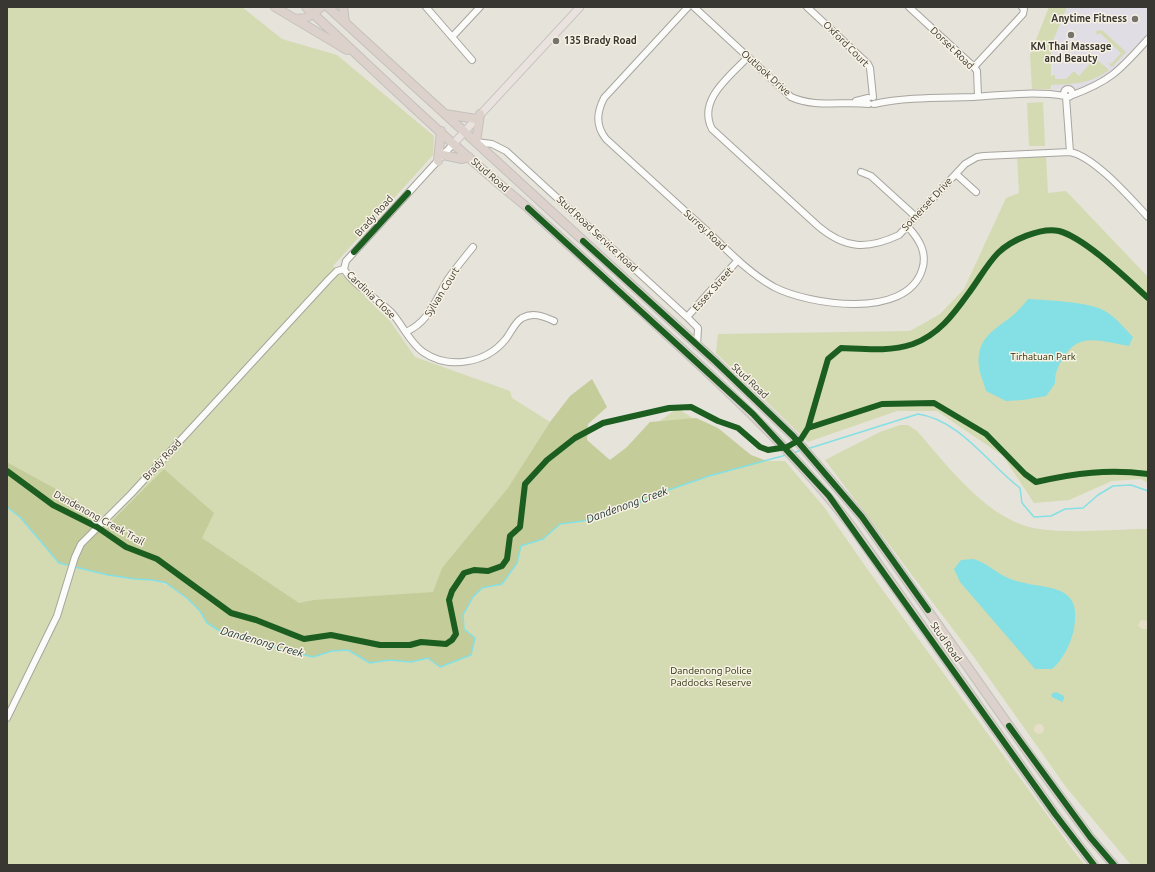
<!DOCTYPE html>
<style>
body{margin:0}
#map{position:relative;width:1155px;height:872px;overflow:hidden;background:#e6e3da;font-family:Ubuntu,sans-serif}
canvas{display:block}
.frame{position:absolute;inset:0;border:8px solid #393731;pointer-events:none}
</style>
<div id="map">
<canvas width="1155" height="872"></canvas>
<div class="frame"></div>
</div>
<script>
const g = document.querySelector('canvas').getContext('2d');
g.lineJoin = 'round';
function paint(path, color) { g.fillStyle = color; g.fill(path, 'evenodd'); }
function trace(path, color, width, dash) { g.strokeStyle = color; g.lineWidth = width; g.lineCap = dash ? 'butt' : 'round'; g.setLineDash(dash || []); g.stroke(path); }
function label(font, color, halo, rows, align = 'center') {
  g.font = font + ' Ubuntu,sans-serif'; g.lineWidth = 3; g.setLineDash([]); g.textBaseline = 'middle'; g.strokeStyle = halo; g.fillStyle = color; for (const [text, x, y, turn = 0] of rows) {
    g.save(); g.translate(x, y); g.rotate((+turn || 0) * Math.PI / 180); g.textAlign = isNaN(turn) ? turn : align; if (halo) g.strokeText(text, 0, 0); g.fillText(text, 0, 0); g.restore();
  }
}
paint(new Path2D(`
 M 1067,7 L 1148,7 L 1148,33 L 1107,76 L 1087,86 L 1076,89 L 1067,87 L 1052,90 L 1051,46 Z`), '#e0dde5');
paint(new Path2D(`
 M 7,7 L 242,7 L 282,39 L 337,55 L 434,136 L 433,155 L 333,266 L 390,321 L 415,357 L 510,391 L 512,398 L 550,422 L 515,478 L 555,426 L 610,460 L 677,408 L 742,450 L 753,464 L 767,461 L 785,461 L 824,507 L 868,570 L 1072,849 L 1085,865 L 7,865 L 7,507 L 20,517 L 59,563 L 108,575 L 135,579 L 153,580 L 168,585 L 108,525 L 76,500 L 7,462 Z
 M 1049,7 L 1067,7 L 1051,46 L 1051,76 L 1055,75 L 1055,79 L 1066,79 L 1074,71 L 1079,76 L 1095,58 L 1109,70 C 1091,84 1073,84 1051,85 L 1051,89 L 1032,89 L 1030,55 Z
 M 1099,30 L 1103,31 L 1126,52 L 1112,67 L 1107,62 L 1111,64 L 1121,53 L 1100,33 L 1098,35 L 1095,32 Z
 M 1043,102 L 1045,146 L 1029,146 L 1027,103 Z
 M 1046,156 L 1048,193 L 1066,191 L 1148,277 L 1148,483 L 1141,479 L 1112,481 L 1069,500 L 1034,503 L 1003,456 L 937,411 L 897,411 L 808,442 L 716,353 L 718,334 L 910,331 L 940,314 L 964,289 L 1006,198 L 1019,193 L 1017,157 Z
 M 900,425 L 908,425 L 917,431 C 947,465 984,515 1029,527 C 1062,535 1113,529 1148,529 L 1148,865 L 1131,865 L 1066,787 L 974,657 L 825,460 L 880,432 Z`), '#d4dbb2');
paint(new Path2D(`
 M 592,379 L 607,407 L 588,424 L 587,440 L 610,460 L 626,448 L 650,422 L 696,418 L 718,428 L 751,455 L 767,461 L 709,476 L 657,494 L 634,505 L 583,521 L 560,524 L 543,539 L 521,546 L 517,563 L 502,584 L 482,588 L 473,597 L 463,615 L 464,629 L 475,638 L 471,655 L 440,667 L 428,658 L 411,662 L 389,660 L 369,663 L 348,650 L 332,651 L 313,657 L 223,633 L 207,623 L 200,611 L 187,598 L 166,583 L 153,580 L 135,579 L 108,575 L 59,563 L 20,517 L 7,507 L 7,462 L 76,500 L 108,525 L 164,469 L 214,513 L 202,538 L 299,603 L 314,600 L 433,592 L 442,568 L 508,488 L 550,422 L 570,396 Z`), '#c4cc99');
paint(new Path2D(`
 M 1141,620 L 1148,621 L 1148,629 L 1142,629 L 1138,625 Z
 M1034 729a5 5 0 1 1 10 0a5 5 0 1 1-10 0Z`), '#e5dfc7');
paint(new Path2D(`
 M 1028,299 C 1046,300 1088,302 1103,310 C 1115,316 1124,328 1133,337 L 1129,346 C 1094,340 1074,330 1057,370 C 1055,374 1055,379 1055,383 C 1053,387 1049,392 1046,396 L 1023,400 L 1006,401 L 986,391 C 984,383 980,375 979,367 C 976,340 991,332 1011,317 C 1017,312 1023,305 1028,299 Z
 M 973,559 C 986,562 996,573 1008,578 C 1040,592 1084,578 1074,629 C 1071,643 1063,660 1052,669 L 1035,669 L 960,582 L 954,569 L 961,560 Z
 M 1056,692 L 1064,696 L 1064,699 L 1062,702 L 1052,697 L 1051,694 Z`), '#84e0e4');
trace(new Path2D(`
 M 807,449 L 918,414 C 960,420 988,464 1020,488 L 1022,503 L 1034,517 L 1051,516 L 1065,509 L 1083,508 L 1098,495 L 1113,486 L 1131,485 L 1148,491
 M 793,453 L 801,450
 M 7,507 L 20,517 L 59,563 L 71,566
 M 75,567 L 108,575 L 135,579 L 153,580 L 166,583 L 187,598 L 200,611 L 207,623 L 223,633 L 264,645 L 313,657 L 332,651 L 348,650 L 370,663 L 389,660 L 411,662 L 428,658 L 440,667 L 471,655 L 475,638 L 464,629 L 463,615 L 473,597 L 482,588 L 502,584 L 517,563 L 521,546 L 543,539 L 560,524 L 583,521 L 634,505 L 657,494 L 709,476 L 786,455`), '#84e0e4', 1.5);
const minor = new Path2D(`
 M 426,7 L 472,60
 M 688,7 L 604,98 C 597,112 595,125 606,139 C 640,170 673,200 707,231 C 728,251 749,273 774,287 C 809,305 906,320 922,270 C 928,253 919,239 908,227
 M 694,7 L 791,97 C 815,108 843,101 869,104
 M 807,7 L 868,64 L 870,68 L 873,97
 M 909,7 L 974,67 L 977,71 L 978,96
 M 452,37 L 480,7
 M 748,57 C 730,76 697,100 712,129 L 818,226 C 845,249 867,250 899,235 L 965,164 L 977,157 L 984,156 L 1070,152 C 1095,157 1130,198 1148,217
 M 974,67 L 1023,14 L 1024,9 L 1022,7
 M1064 93a4 4 0 1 1 8 0a4 4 0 1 1-8 0Z
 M 1070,96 C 1111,81 1120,70 1148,39
 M 1066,97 L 1070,152
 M 856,101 L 868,98
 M 874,104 C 906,97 940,98 973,97 C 1003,95 1035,91 1065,96
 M 476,142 L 492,144 L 506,151 L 687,317 L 698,328 L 697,346
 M 861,172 L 871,176 L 916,217
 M 956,174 L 976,192
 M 344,269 C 351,283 379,300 391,312 C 403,325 409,342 423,352 C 449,370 486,363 505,340 C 511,333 514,323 522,318 C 533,312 543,316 554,321
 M 344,269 L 346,261 L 454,143
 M 687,317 L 738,260
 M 406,332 C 430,321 435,300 448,279 C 456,268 464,258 473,247
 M 7,718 L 57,616 L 75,557 L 81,544 L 131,494 L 329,279 L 337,271 L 344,269`);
const major = new Path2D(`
 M 454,143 L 580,7`);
const highway = new Path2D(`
 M 275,7 L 347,50
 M 306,7 C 379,75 451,145 528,208 C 575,251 622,293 668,336 C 734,396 798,456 852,527 L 1055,814 L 1094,865
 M 328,7 L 716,362 L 793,436 L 862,517 L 1029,754 L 1090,837 L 1114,865
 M 343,7 L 345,22
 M 294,18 C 306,21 313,14 321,7
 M 445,114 L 476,119
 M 476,142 L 480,114
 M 443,155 L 462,159 L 469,157
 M 438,161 L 441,131`);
trace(minor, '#a7a59f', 8);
trace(major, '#c3c1bd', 9);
trace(highway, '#c3c1bd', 10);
trace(minor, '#fbfbf9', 6);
trace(major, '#e9e2de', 7);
trace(highway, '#ddd1cc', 8);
trace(new Path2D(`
 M 528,208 L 753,414 L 829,496 L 1055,814 L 1094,865
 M 583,241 L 716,362 L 793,436 L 862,517 L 928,610
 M 354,252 L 408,193
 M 808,428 L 882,404 L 934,403 L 986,434 L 1025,474 L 1036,482 C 1076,473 1108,469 1148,474
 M 7,471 L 53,505 L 97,527 L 126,547 L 157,559 L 231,613 L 256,620 L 304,639 L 331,635 L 380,645 L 410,645 L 421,642 L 446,644 L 452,640 L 456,634 L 449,600 L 452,591 L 464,573 L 474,570 L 488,571 L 502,566 L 507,559 L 510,536 L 520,527 L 525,484 L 547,460 L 575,438 L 603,423 L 669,408 L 691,407 L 718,421 L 738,428 L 760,447 L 768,450 L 787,447 L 801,439 L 808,428 L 828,359 L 841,348 C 865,349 889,352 913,344 C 938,335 953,315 968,294 C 978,281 987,264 998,253 C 1011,240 1041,227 1059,231 C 1085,238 1127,279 1148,298
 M 1009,726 L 1090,837 L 1114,865`), '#1b5e20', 6);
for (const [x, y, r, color] of [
 [1135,19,4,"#76736c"],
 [1071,35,4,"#76736c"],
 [556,41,4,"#76736c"]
]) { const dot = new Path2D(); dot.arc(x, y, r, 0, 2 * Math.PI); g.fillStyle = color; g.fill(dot); trace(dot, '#f7f2e3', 1.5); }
label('bold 10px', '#393731', '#f7f2e3', [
 ["Anytime Fitness",1127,19],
 ["135 Brady Road",564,41,"left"],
 ["KM Thai Massage",1071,47,"center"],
 ["and Beauty",1071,59,"center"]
], 'right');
label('10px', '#393731', '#f7f2e3', [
 ["Oxford Court",846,44,45],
 ["Dorset Road",952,48,44],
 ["Outlook Drive",766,73,42],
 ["Stud Road",490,175,41],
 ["Somerset Drive",927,204,-47],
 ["Brady Road",374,216,-48],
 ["Surrey Road",705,230,43],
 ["Stud Road Service Road",597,234,43],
 ["Essex Street",713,289,-48],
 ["Sylvan Court",442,292,-58],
 ["Cardinia Close",371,295,44],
 ["Stud Road",750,381,43],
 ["Brady Road",162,460,-47],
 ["Dandenong Creek Trail",99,518,29],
 ["Stud Road",946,642,55]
]);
label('10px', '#2b320c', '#f7f2e3', [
 ["Tirhatuan Park",1043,357],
 ["Dandenong Police",711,671],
 ["Paddocks Reserve",711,683]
]);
label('italic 11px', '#203739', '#f7f2e3', [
 ["Dandenong Creek",627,505,-20],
 ["Dandenong Creek",262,642,16]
]);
</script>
